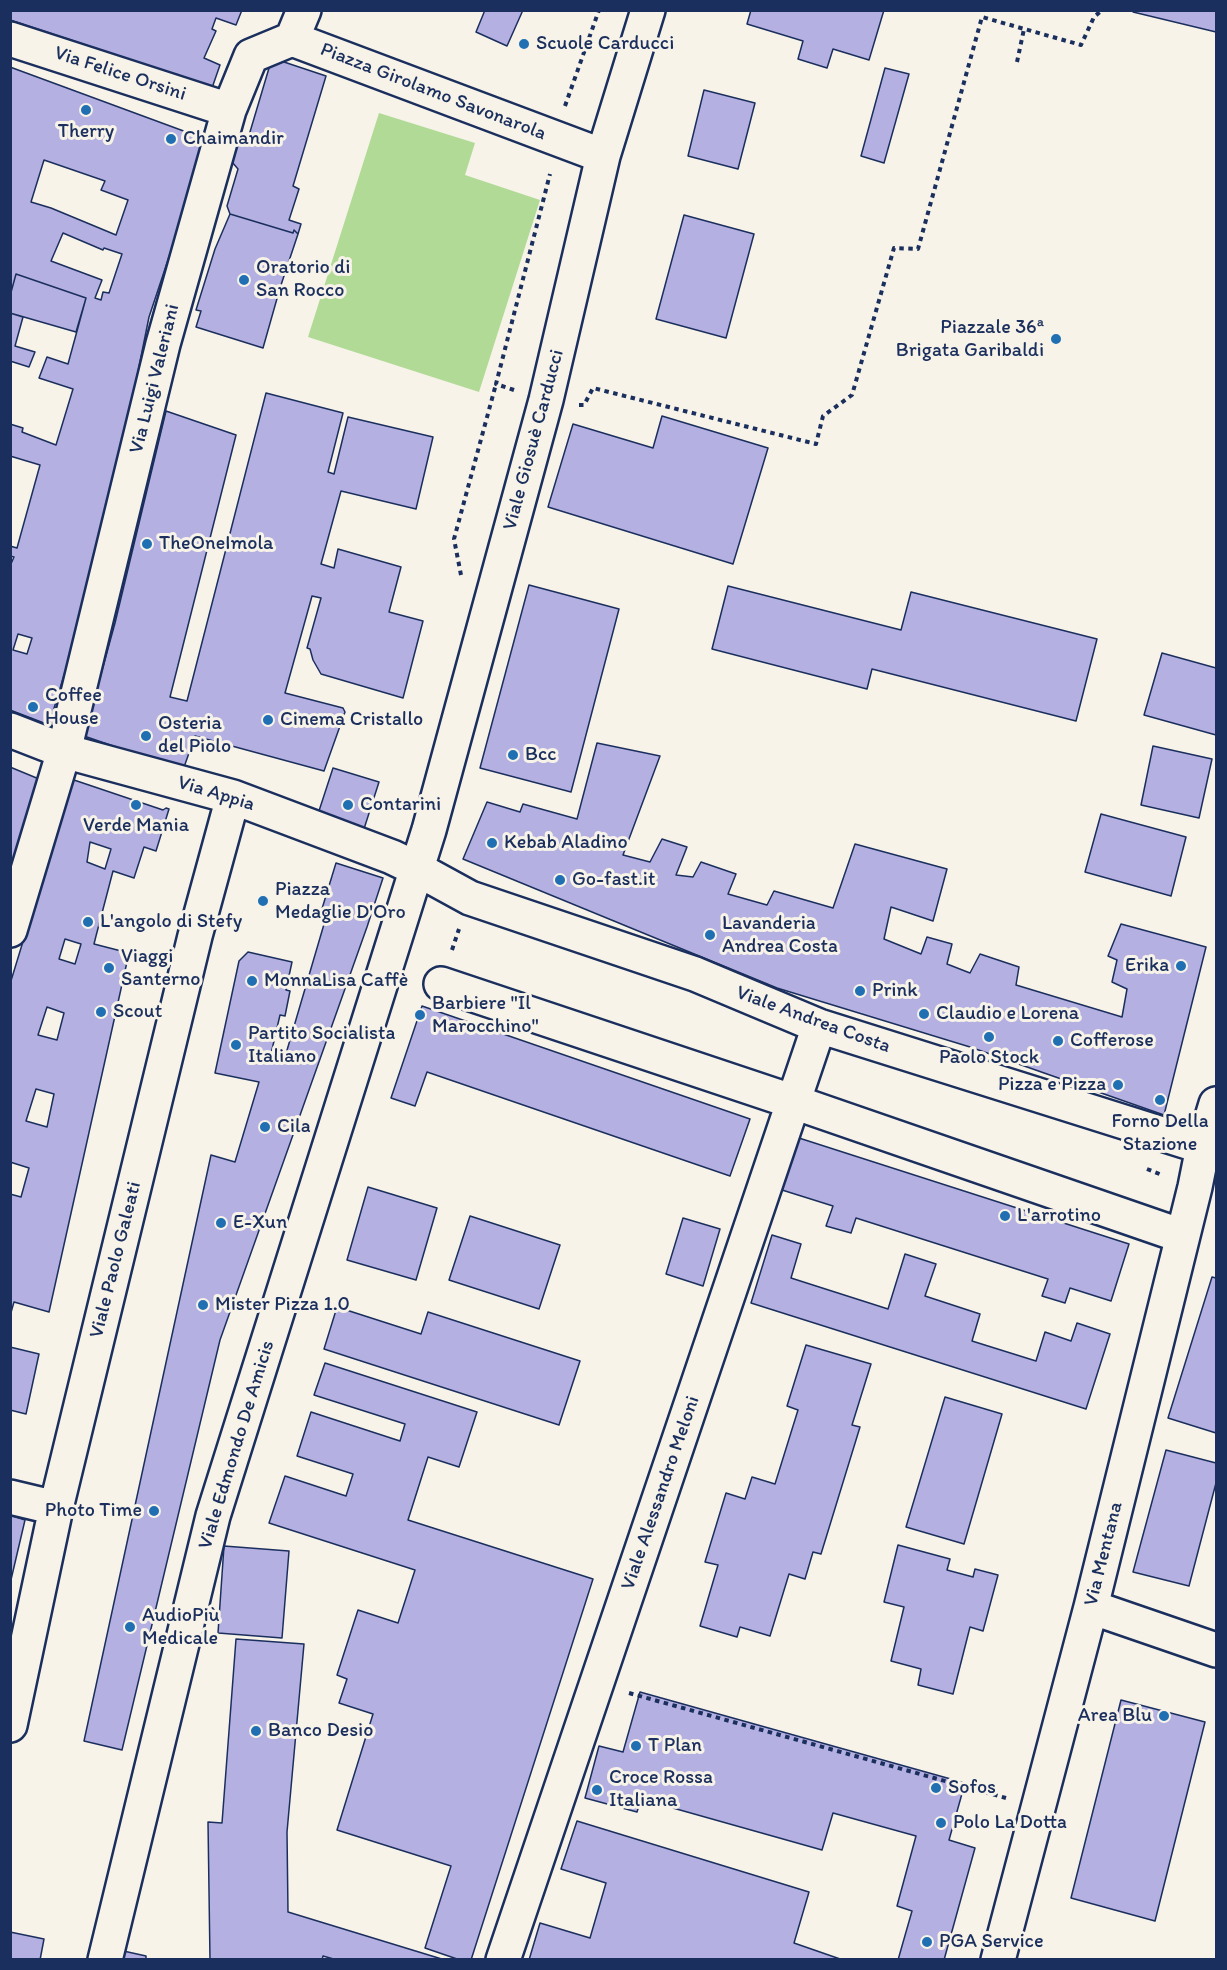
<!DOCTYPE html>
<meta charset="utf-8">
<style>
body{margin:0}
#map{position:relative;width:1227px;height:1970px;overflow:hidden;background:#f7f3e8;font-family:Itim,sans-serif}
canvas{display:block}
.frame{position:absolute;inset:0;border:12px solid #1b2f5e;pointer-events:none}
</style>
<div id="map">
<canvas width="1227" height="1970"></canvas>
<div class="frame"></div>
</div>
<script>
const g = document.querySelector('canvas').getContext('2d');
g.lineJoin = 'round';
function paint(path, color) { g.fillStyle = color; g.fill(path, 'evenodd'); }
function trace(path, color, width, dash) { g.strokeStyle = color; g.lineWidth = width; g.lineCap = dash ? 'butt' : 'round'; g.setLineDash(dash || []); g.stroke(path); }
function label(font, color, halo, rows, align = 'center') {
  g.font = font + ' Itim,sans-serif'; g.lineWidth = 6; g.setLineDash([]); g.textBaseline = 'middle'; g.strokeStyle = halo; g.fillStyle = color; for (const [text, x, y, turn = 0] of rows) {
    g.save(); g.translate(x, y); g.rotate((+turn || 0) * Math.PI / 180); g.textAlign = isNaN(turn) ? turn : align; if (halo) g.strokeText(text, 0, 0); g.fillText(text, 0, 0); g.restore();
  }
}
paint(new Path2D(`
 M 379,113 L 475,143 L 465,175 L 540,200 L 479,392 L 308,337 Z`), '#b1da97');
const building = new Path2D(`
 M 10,10 L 242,10 L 236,25 L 216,18 L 212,29 L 216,31 L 204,58 L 220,65 L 212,88 L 190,84 L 110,53 L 10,20 Z
 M 485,10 L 523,10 L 507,46 L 476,32 Z
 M 751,10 L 884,10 L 869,60 L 833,49 L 827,68 L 798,59 L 803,41 L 747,24 Z
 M 1134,10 L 1216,10 L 1216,32 L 1133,12 Z
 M 272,58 L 326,76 L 293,186 L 299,189 L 289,220 L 301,224 L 298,234 L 294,230 L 293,233 L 230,214 L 227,206 L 238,169 L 232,162 L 238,143 L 247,142 Z
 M 10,67 L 208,140 L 149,317 L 120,461 L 78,629 L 49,725 L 10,710 L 10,566 L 14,557 L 10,556 L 10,546 L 17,548 L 40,465 L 10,456 L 10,424 L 23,428 L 22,432 L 56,445 L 73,389 L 39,378 L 47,357 L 68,364 L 86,298 L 16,274 L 10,296 ZM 44,160 L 105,181 L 101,190 L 128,200 L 116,235 L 51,208 L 31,202 ZM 63,233 L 103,250 L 104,248 L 122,254 L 109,293 L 103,292 L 101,300 L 95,298 L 102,280 L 51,261 ZM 18,634 L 32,638 L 27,654 L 13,650 Z
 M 885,68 L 909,74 L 884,163 L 861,156 Z
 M 704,90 L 755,103 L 738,169 L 688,156 Z
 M 230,214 L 293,233 L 294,230 L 298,234 L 280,288 L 263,348 L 196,327 L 201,311 L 196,310 L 215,249 Z
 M 684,215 L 754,234 L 726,338 L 656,319 Z
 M 16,274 L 86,298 L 76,332 L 10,313 L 10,296 Z
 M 10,313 L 23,317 L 15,346 L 35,352 L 29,367 L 10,361 Z
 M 266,393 L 343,413 L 328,472 L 334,474 L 348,417 L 433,437 L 416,509 L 341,491 L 321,564 L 334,568 L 338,549 L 401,567 L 389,612 L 423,621 L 403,698 L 321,674 L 313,660 L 310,649 L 307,648 L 321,598 L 312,596 L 285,693 L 343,708 L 345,712 L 324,771 L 195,736 L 183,770 L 84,736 L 115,623 L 166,411 L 236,435 L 170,697 L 187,701 Z
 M 662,416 L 768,448 L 733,564 L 548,507 L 573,424 L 653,448 Z
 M 529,585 L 619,609 L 571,792 L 480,768 Z
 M 728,586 L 901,630 L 911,592 L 1097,639 L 1076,721 L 872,669 L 867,689 L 712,649 Z
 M 1162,653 L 1216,668 L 1216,735 L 1144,715 Z
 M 597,743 L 660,756 L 623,855 L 650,862 L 662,839 L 687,847 L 676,875 L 693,877 L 701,862 L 736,874 L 728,894 L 767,905 L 774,891 L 833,908 L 855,844 L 947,869 L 933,921 L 891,907 L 884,939 L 921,954 L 927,937 L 952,944 L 947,964 L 970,973 L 980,954 L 1019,967 L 1016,985 L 1122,1017 L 1127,989 L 1112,982 L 1117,960 L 1108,956 L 1121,924 L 1206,947 L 1164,1115 L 970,1047 L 777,988 L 463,859 L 487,802 L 520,812 L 523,804 L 577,819 Z
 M 1153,746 L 1212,759 L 1199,818 L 1141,805 Z
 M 10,767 L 39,779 L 10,889 Z
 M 333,768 L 379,782 L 363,832 L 317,817 Z
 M 74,780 L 163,810 L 166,808 L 169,809 L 156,851 L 144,847 L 134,878 L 113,871 L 96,936 L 94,944 L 129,953 L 49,1312 L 14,1302 L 10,1316 L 10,1194 L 21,1197 L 29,1168 L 10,1162 L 10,984 L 69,791 ZM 90,842 L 111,849 L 105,869 L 87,862 ZM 65,939 L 81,944 L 75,964 L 59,959 ZM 47,1007 L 64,1013 L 57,1040 L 38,1035 ZM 36,1089 L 54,1094 L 47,1127 L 26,1121 Z
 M 1101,814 L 1186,837 L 1171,896 L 1085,872 Z
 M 336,863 L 383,878 L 367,927 L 220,1340 L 122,1750 L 84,1741 L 211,1155 L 235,1162 L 259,1082 L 215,1073 L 239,961 L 248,952 L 292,962 L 286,990 L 290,991 L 285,1016 L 280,1015 L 271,1054 L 285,1057 L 327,914 L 321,912 Z
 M 422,1006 L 750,1119 L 730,1176 L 427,1072 L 415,1106 L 391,1098 Z
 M 799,1138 L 1129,1244 L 1111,1301 L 1070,1288 L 1065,1303 L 1042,1296 L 1048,1279 L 856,1218 L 851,1233 L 826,1226 L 833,1206 L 782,1190 Z
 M 368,1187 L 437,1208 L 416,1280 L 347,1260 Z
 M 470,1216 L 560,1245 L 539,1309 L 449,1280 Z
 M 683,1218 L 720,1229 L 703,1286 L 666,1274 Z
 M 772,1235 L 801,1244 L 791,1278 L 888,1309 L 905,1254 L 936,1264 L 925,1296 L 980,1314 L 972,1341 L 1036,1361 L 1045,1332 L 1071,1341 L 1077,1323 L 1110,1334 L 1086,1409 L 751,1303 Z
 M 1212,1277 L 1216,1278 L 1216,1433 L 1168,1418 Z
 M 337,1307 L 421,1334 L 428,1312 L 580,1361 L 559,1425 L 324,1349 Z
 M 806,1345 L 871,1364 L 852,1425 L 860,1427 L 821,1554 L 813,1552 L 805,1579 L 789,1574 L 770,1636 L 740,1627 L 737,1637 L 700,1626 L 718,1565 L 705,1562 L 726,1493 L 745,1499 L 752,1477 L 775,1484 L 798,1410 L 787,1406 Z
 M 10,1347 L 39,1354 L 26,1414 L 10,1410 Z
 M 325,1363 L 477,1412 L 459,1467 L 428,1457 L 408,1520 L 593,1579 L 471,1960 L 460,1960 L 425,1948 L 451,1866 L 337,1830 L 373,1714 L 339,1703 L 347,1679 L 337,1675 L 358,1610 L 398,1623 L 415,1570 L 269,1523 L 285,1476 L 346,1496 L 353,1474 L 297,1456 L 311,1412 L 400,1441 L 405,1424 L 314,1395 Z
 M 945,1397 L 1002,1414 L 964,1544 L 906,1527 Z
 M 1166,1450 L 1216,1463 L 1216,1483 L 1189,1586 L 1133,1572 Z
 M 10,1515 L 25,1520 L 10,1584 Z
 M 898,1545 L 950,1559 L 947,1570 L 973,1577 L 975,1569 L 998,1575 L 983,1631 L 970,1627 L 953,1694 L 918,1685 L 921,1669 L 891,1661 L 904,1607 L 884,1602 Z
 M 224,1546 L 289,1551 L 282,1638 L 218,1633 Z
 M 236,1639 L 304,1644 L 287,1832 L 288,1912 L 445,1960 L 337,1960 L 323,1956 L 322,1960 L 210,1960 L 208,1822 L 222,1823 Z
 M 640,1692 L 965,1783 L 949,1840 L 975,1848 L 944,1960 L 898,1960 L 912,1911 L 897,1906 L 916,1836 L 833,1813 L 822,1850 L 641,1799 L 637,1812 L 585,1798 L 599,1746 L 623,1752 Z
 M 1121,1700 L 1205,1722 L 1155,1921 L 1071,1898 Z
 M 577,1821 L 809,1892 L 794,1943 L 843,1960 L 529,1960 L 540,1923 L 590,1938 L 606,1883 L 561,1869 Z
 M 10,1932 L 44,1939 L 40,1960 L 10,1960 Z
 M 119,1950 L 146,1956 L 146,1960 L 117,1960 Z`);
paint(building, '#b4b0e1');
trace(building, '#1b2f5e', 1.5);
const minor = new Path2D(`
 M 10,39 L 229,110
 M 292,39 L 603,156
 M 292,39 L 304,10
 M 10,730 L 64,751 L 233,797 L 392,857 L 417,869 L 470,898 L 695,974 L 819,1026 L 1216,1151
 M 10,930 L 64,751 L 163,344 L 229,110 L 251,56 L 292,39
 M 441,984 L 794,1102 L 1182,1236
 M 10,1497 L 56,1508
 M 1091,1607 L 1216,1650
 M 10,1725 L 56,1508 L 195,936 L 233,797
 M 105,1960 L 213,1516 L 429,830 L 546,400 L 603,156 L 648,10
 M 503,1960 L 819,1026
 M 998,1960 L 1091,1607 L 1195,1187 L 1203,1147 L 1216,1104`);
trace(minor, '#1b2f5e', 38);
trace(new Path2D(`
 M 1017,62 L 1024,29
 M 565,106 L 599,10
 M 514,390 L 496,384 L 550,174
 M 579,405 L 584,405 L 593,388 L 816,444 L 823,416 L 852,395 L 894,248 L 918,249 L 982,17 L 1081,45 L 1094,17 L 1102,10
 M 461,575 L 454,539 L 496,384
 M 452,950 L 459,929
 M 1147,1169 L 1162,1175
 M 629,1693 L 1006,1798`), '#1b2f5e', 4, [4.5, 4.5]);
trace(minor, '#f7f3e8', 33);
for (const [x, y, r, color] of [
 [524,44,6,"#1f6fb2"],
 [86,110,6,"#1f6fb2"],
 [171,139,6,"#1f6fb2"],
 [244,280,6,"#1f6fb2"],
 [1056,339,6,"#1f6fb2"],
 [147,544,6,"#1f6fb2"],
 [33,707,6,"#1f6fb2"],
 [268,720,6,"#1f6fb2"],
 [146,736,6,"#1f6fb2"],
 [513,755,6,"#1f6fb2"],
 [136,805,6,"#1f6fb2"],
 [348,805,6,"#1f6fb2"],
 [492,843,6,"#1f6fb2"],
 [560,880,6,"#1f6fb2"],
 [263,901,6,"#1f6fb2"],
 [88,922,6,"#1f6fb2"],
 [710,935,6,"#1f6fb2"],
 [1181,966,6,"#1f6fb2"],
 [109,968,6,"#1f6fb2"],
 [252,981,6,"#1f6fb2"],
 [860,991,6,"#1f6fb2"],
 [101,1012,6,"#1f6fb2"],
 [924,1014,6,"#1f6fb2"],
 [420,1015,6,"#1f6fb2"],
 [989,1037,6,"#1f6fb2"],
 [1058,1041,6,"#1f6fb2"],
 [236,1045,6,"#1f6fb2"],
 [1118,1085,6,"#1f6fb2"],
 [1160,1100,6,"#1f6fb2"],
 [265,1127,6,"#1f6fb2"],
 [1005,1216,6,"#1f6fb2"],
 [221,1223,6,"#1f6fb2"],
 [203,1305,6,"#1f6fb2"],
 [154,1511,6,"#1f6fb2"],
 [130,1627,6,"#1f6fb2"],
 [1164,1716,6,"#1f6fb2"],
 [256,1731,6,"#1f6fb2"],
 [636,1746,6,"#1f6fb2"],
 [936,1788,6,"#1f6fb2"],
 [597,1790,6,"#1f6fb2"],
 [941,1823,6,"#1f6fb2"],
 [927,1942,6,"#1f6fb2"]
]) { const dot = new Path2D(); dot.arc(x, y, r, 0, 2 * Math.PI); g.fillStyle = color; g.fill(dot); trace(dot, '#f7f3e8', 2); }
label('20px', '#1b2f5e', '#f7f3e8', [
 ["Scuole Carducci",536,44],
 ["Therry",86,132,"center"],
 ["Chaimandir",183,139],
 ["Oratorio di",256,268],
 ["San Rocco",256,291],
 ["Piazzale 36ª",1044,328,"right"],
 ["Brigata Garibaldi",1044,351,"right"],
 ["TheOneImola",159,544],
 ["Coffee",45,696],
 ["House",45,719],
 ["Cinema Cristallo",280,720],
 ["Osteria",158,724],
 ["del Piolo",158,747],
 ["Bcc",525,755],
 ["Contarini",360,805],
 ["Verde Mania",136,826,"center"],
 ["Kebab Aladino",504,843],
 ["Go-fast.it",572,880],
 ["Piazza",275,890],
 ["Medaglie D'Oro",275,913],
 ["L'angolo di Stefy",100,922],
 ["Lavanderia",722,924],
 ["Andrea Costa",722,947],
 ["Viaggi",121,957],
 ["Santerno",121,980],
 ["Erika",1169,966,"right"],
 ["MonnaLisa Caffè",264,981],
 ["Prink",872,991],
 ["Barbiere \"Il",432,1004],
 ["Marocchino\"",432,1027],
 ["Scout",113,1012],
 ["Claudio e Lorena",936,1014],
 ["Partito Socialista",248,1034],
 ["Italiano",248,1057],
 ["Cofferose",1070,1041],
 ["Paolo Stock",989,1058,"center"],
 ["Pizza e Pizza",1106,1085,"right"],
 ["Forno Della",1160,1122,"center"],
 ["Stazione",1160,1145,"center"],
 ["Cila",277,1127],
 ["L'arrotino",1017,1216],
 ["E-Xun",233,1223],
 ["Mister Pizza 1.0",215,1305],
 ["Photo Time",142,1511,"right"],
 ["AudioPiù",142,1616],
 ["Medicale",142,1639],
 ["Area Blu",1152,1716,"right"],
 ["Banco Desio",268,1731],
 ["T Plan",648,1746],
 ["Croce Rossa",609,1778],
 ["Italiana",609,1801],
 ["Sofos",948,1788],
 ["Polo La Dotta",953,1823],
 ["PGA Service",939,1942]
], 'left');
label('20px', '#1b2f5e', '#f7f3e8', [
 ["Via Felice Orsini",120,74,18],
 ["Piazza Girolamo Savonarola",433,92,21],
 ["Via Luigi Valeriani",155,379,-76],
 ["Viale Giosuè Carducci",534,440,-75],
 ["Via Appia",216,794,17],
 ["Viale Andrea Costa",813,1020,20],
 ["Viale Paolo Galeati",116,1260,-76],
 ["Viale Edmondo De Amicis",237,1445,-73],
 ["Viale Alessandro Meloni",661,1493,-71],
 ["Via Mentana",1104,1554,-76]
]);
</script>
